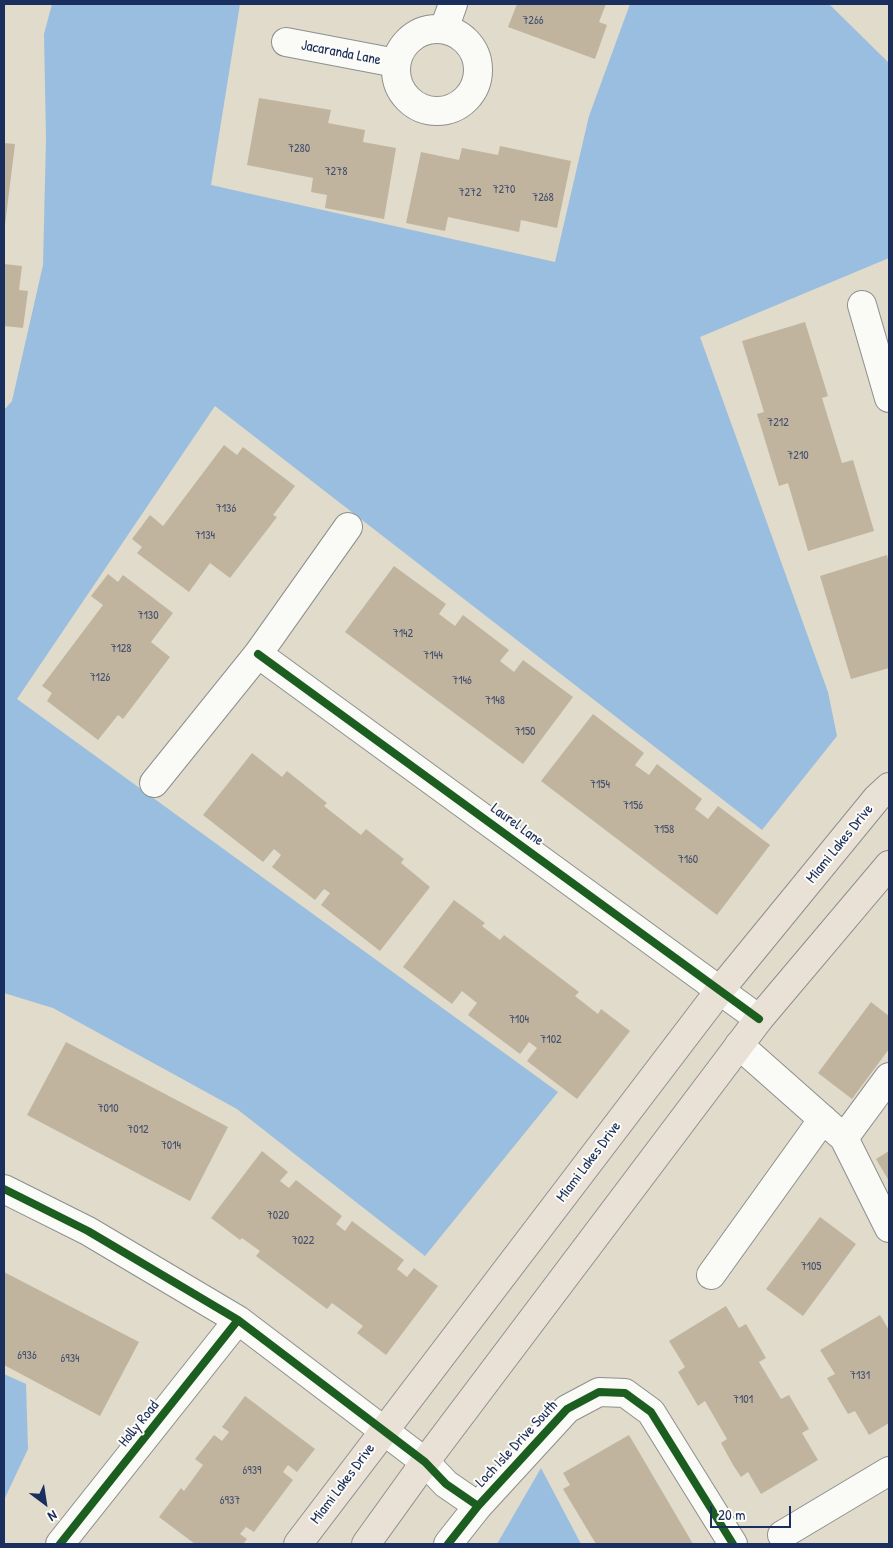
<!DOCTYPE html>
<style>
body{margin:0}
#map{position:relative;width:893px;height:1548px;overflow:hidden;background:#e0dbca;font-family:"Patrick Hand",sans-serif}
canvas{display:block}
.frame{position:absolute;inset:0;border:5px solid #1b2f5e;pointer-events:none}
.north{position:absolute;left:20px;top:1478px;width:50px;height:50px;-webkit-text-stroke:4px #fdfcf7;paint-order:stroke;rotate:149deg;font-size:14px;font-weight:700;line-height:20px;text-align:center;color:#1b2f5e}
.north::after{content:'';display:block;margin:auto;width:18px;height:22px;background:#1b2f5e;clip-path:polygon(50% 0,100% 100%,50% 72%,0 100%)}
.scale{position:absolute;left:710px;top:1506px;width:81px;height:22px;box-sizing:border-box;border:2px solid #1b2f5e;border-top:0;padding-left:6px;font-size:15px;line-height:18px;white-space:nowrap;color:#1b2f5e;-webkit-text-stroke:4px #fdfcf7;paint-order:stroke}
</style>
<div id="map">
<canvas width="893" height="1548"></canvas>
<div class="frame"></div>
<div class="north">N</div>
<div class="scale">20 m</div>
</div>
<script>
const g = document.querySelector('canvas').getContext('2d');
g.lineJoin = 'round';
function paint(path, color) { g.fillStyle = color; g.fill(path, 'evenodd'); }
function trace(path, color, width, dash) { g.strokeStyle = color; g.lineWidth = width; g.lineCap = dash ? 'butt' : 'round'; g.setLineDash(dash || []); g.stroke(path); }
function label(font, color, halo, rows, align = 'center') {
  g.font = font + ' "Patrick Hand",sans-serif'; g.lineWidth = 4; g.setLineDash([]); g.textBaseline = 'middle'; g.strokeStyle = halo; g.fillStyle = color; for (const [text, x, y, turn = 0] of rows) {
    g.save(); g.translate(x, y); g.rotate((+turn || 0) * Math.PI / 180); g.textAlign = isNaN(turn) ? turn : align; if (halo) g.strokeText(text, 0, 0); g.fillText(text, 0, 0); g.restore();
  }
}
paint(new Path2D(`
 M 52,4 L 240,4 L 211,185 L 555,262 L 589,116 L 630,4 L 829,4 L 889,63 L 889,258 L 700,337 L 828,692 L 837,736 L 762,830 L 215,406 L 17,699 L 558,1092 L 425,1256 L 237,1109 L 53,1008 L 4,993 L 4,410 L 12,401 L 43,265 L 46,139 L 44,34 Z
 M 4,1374 L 26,1384 L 28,1449 L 4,1500 Z
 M 541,1468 L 581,1544 L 497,1544 Z`), '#99bee0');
paint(new Path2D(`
 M 517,4 L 606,4 L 599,22 L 607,25 L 595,59 L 508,27 Z
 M 259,98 L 331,110 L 328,123 L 365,130 L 363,142 L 396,148 L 384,219 L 325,208 L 327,195 L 311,192 L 313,178 L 247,165 Z
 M 4,143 L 15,144 L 5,225 L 4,225 Z
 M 500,146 L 571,161 L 557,228 L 521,220 L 519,232 L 448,217 L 445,231 L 406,223 L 421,152 L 459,160 L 462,148 L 498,155 Z
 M 4,264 L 22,266 L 19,290 L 28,291 L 23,328 L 4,326 Z
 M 805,322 L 828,396 L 822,398 L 842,463 L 853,460 L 874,531 L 808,551 L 788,483 L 779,486 L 757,414 L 764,412 L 742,341 Z
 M 224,445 L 237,455 L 243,447 L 295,486 L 273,515 L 277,517 L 230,578 L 210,563 L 189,592 L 137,553 L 142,547 L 132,539 L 150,515 L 163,526 Z
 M 887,555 L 889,564 L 889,668 L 851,679 L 820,576 Z
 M 394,566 L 446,604 L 439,614 L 455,626 L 463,615 L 509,650 L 500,661 L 514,672 L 523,660 L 573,697 L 523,764 L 345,632 Z
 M 108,574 L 118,582 L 123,575 L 173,613 L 151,642 L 170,657 L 123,719 L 118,715 L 98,740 L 47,701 L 52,693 L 42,686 L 103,605 L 91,596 Z
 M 593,714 L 644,753 L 635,765 L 649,775 L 657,764 L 702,799 L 695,809 L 708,819 L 718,806 L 770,845 L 717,915 L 541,781 Z
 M 252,753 L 282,777 L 287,771 L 327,803 L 324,806 L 361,835 L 366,829 L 404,859 L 401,863 L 430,887 L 380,951 L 321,905 L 330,893 L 324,889 L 315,900 L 272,867 L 281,855 L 274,849 L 263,862 L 203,815 Z
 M 454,900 L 485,923 L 482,926 L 500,940 L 504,935 L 579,992 L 575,996 L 598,1014 L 601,1009 L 630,1031 L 577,1099 L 527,1061 L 537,1048 L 529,1042 L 520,1054 L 468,1015 L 477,1003 L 462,991 L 452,1004 L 403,967 Z
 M 871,1002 L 889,1016 L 889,1049 L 852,1099 L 818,1073 Z
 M 66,1042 L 228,1127 L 190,1201 L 27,1115 Z
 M 262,1151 L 288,1172 L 280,1181 L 289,1188 L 296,1180 L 342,1216 L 336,1224 L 345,1231 L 352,1221 L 404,1260 L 397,1269 L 407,1277 L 414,1268 L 438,1286 L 386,1355 L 357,1333 L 363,1326 L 332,1303 L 327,1309 L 256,1256 L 260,1251 L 242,1238 L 240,1240 L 211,1218 Z
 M 889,1151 L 889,1181 L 876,1159 Z
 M 820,1217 L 856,1244 L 803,1316 L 766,1289 Z
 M 4,1272 L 139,1342 L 100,1416 L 4,1365 Z
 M 726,1306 L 739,1328 L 746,1324 L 766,1358 L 759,1362 L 781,1399 L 789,1395 L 796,1407 L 809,1429 L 802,1433 L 818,1460 L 761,1494 L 748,1472 L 741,1477 L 733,1465 L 721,1443 L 727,1439 L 705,1401 L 698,1406 L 691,1394 L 678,1372 L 685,1367 L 669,1341 Z
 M 880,1315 L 889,1330 L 889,1423 L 869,1435 L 855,1411 L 848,1414 L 827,1378 L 835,1374 L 820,1350 Z
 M 245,1396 L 315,1449 L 297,1472 L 288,1465 L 283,1472 L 293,1480 L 254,1532 L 246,1527 L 240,1534 L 247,1539 L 243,1544 L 195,1544 L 159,1517 L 181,1488 L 184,1491 L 203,1465 L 195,1459 L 214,1435 L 222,1441 L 229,1432 L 222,1427 Z
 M 629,1435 L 693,1544 L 596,1544 L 563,1489 L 570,1485 L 563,1473 Z`), '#c1b49f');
const minor = new Path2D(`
 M396 70a41 41 0 1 1 82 0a41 41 0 1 1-82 0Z
 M 444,29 L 453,4
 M 286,42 L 396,63
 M 862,305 L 889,398
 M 258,654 L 759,1019
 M 154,783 L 258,654 L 348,527
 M 739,1045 L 844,1138 L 889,1228
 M 844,1138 L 889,1077
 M 4,1189 L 88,1231 L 238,1320 L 425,1462 L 446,1484 L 478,1506
 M 711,1275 L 823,1119
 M 782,1535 L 889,1471
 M 60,1544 L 238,1320
 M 448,1544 L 478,1506 L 567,1409 L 599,1392 L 625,1393 L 651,1412 L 733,1544`);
const major = new Path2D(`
 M 298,1544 L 720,990 L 877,798 L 889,787
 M 366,1544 L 425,1462 L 759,1019 L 889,865`);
trace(minor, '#8e8f8e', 30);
trace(major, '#8e8f8e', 30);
trace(minor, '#fafaf7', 28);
trace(major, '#e9e1d5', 28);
trace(new Path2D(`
 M 258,654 L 759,1019
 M 4,1189 L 88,1231 L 238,1320 L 425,1462 L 446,1484 L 478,1506
 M 60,1544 L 238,1320
 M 448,1544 L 478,1506 L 567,1409 L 599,1392 L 625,1393 L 651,1412 L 733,1544`), '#1b5e20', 8);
label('12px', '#44506e', null, [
 ["7266",533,21],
 ["7280",299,149],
 ["7278",336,172],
 ["7270",504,190],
 ["7272",470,193],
 ["7268",543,198],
 ["7212",778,423],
 ["7210",798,456],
 ["7136",226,509],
 ["7134",205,536],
 ["7130",148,616],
 ["7142",403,634],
 ["7128",121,649],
 ["7144",433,656],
 ["7126",100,678],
 ["7146",462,681],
 ["7148",495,701],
 ["7150",525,732],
 ["7154",600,785],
 ["7156",633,806],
 ["7158",664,830],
 ["7160",688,860],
 ["7104",519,1020],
 ["7102",551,1040],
 ["7010",108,1109],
 ["7012",138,1130],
 ["7014",171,1146],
 ["7020",278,1216],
 ["7022",303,1241],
 ["7105",811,1267],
 ["6936",27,1356],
 ["6934",70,1359],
 ["7131",860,1376],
 ["7101",743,1400],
 ["6939",252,1471],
 ["6937",230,1501]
]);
label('15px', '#1b2f5e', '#fdfcf7', [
 ["Jacaranda Lane",341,53,11],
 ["Laurel Lane",517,825,36],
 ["Miami Lakes Drive",840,844,-51],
 ["Miami Lakes Drive",589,1162,-53],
 ["Holly Road",139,1424,-51],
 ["Loch Isle Drive South",517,1444,-47],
 ["Miami Lakes Drive",343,1484,-53]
]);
</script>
